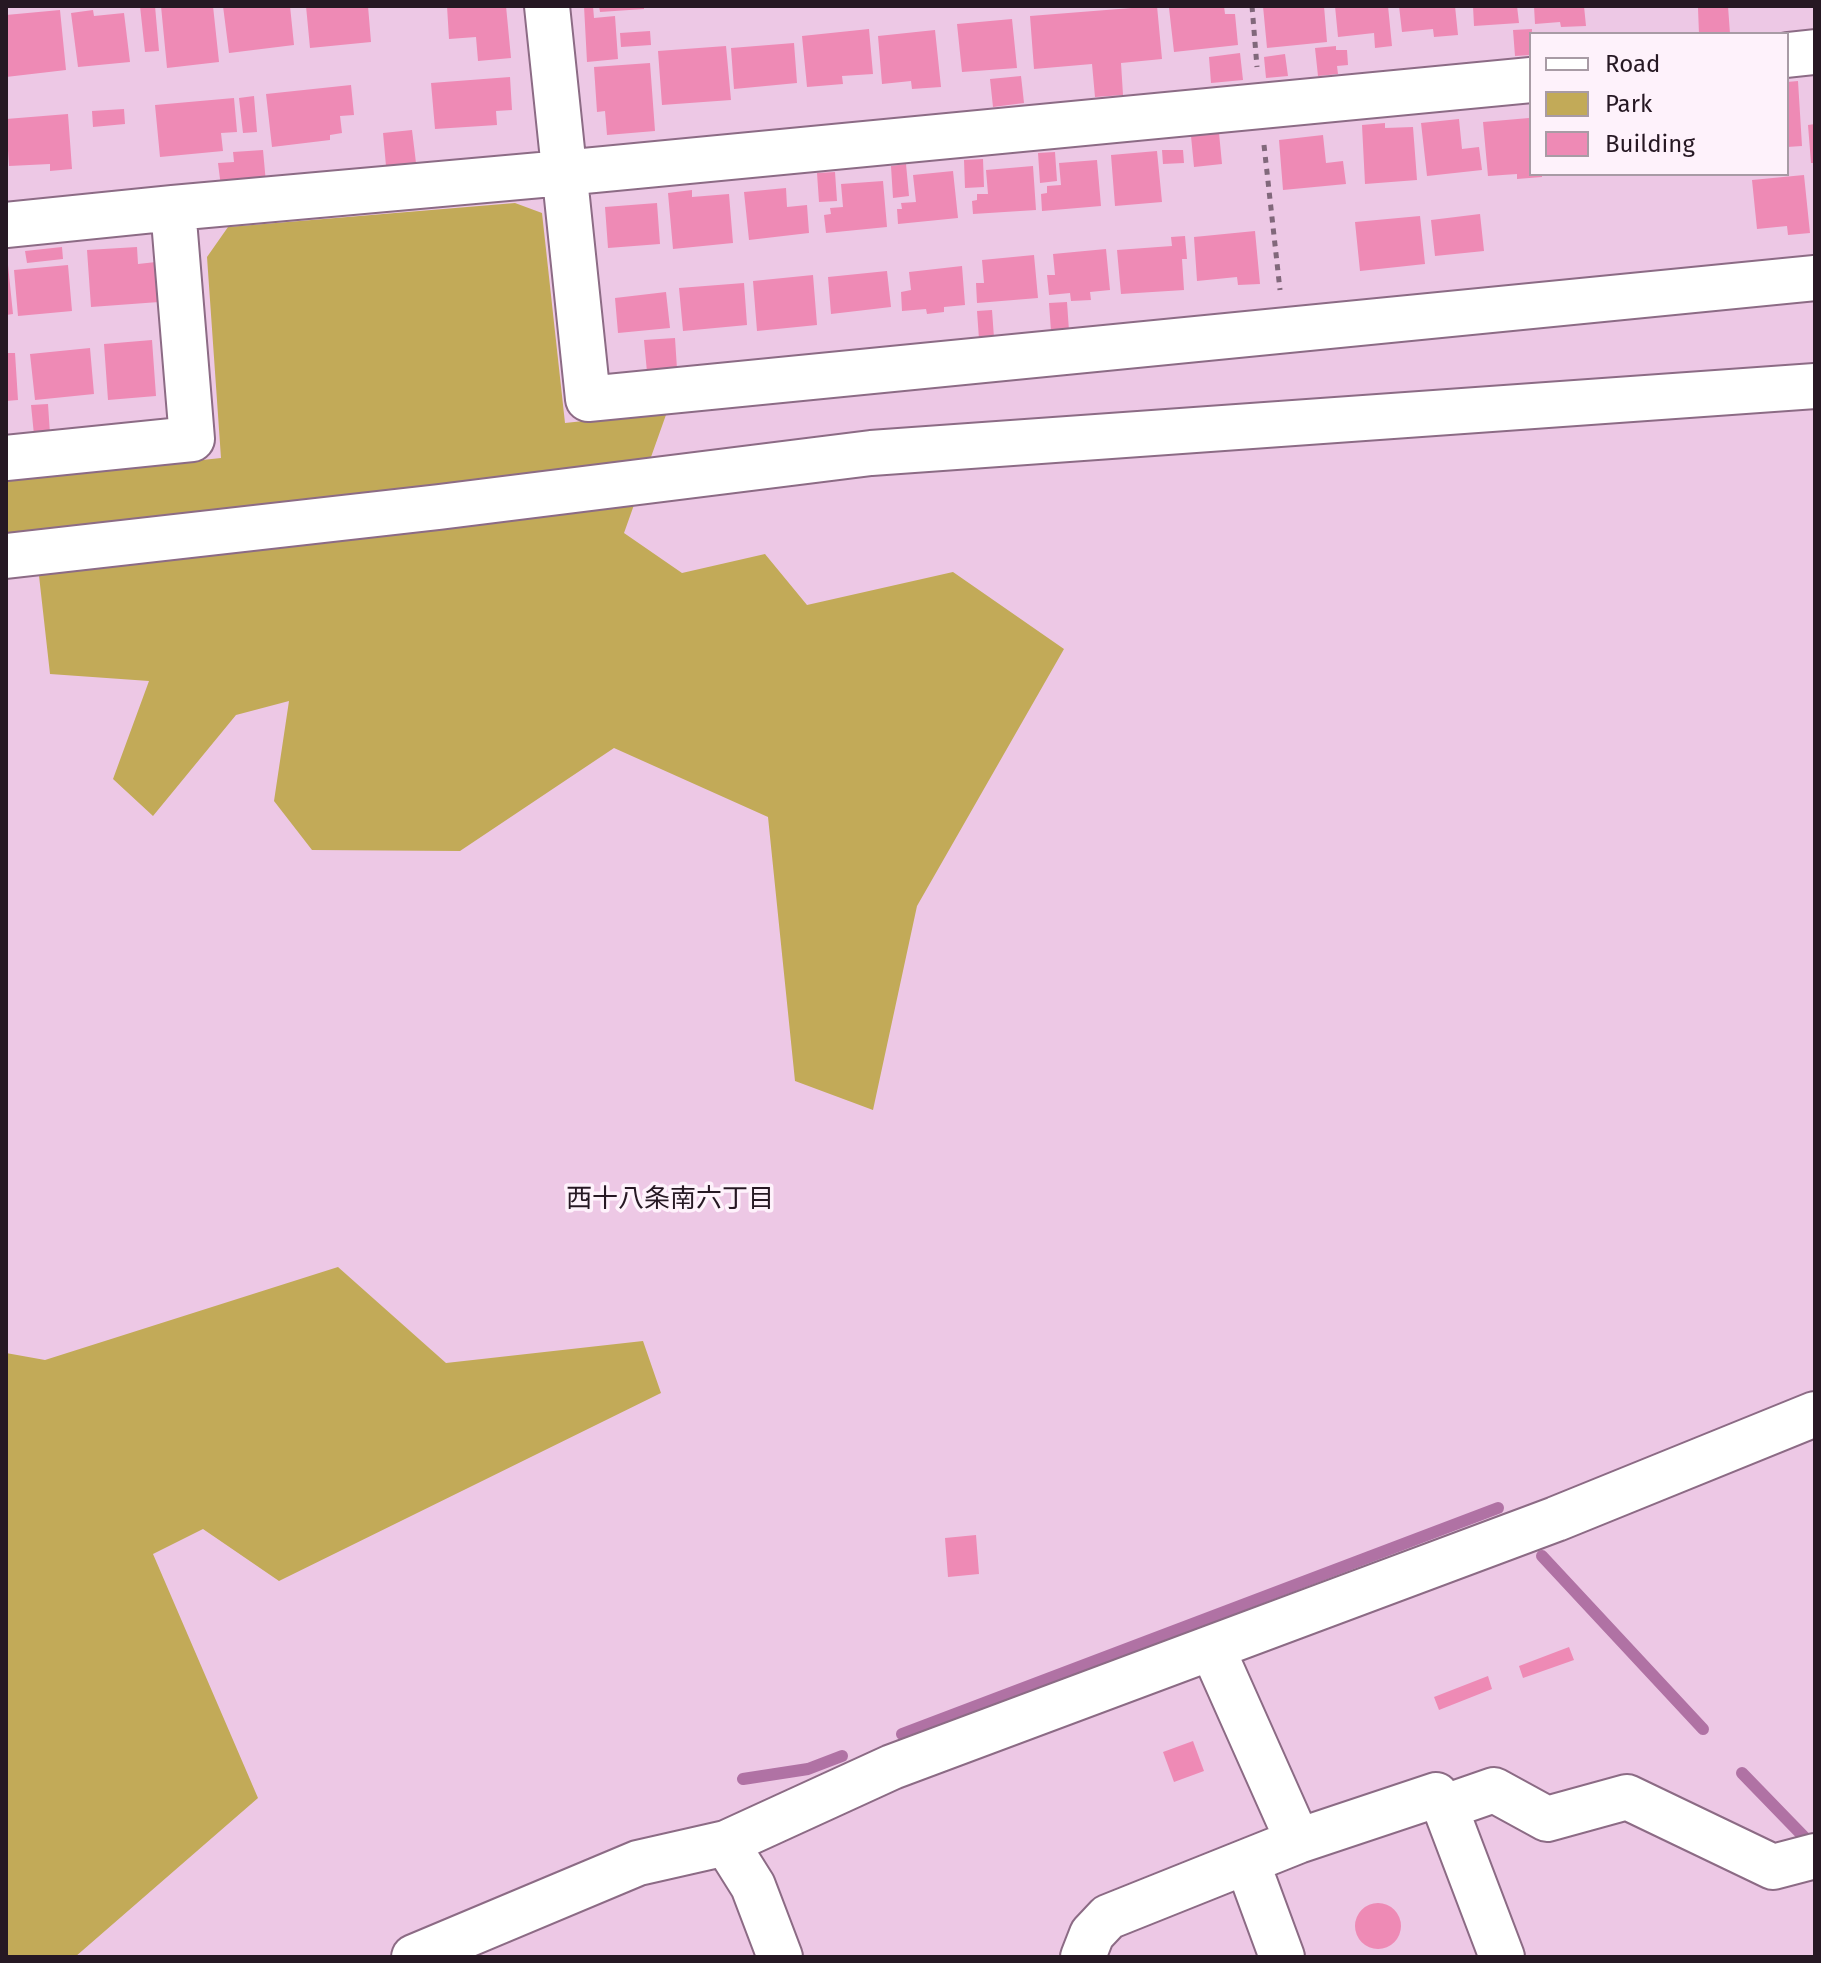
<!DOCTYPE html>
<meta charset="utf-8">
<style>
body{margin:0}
#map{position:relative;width:1821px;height:1963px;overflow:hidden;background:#edc8e5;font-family:"Fira Sans",sans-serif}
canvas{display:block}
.frame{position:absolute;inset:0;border:8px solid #261823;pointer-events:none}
.legend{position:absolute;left:1529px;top:32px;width:260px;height:144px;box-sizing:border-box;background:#fef2fb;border:2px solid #a89ba5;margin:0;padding:10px 14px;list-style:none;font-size:24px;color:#261823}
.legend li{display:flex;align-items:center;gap:16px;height:40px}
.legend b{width:40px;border:2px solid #a89ba5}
</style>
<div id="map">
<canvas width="1821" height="1963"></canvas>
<div class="frame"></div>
<ul class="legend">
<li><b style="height:10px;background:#fff"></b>Road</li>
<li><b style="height:22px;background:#c2aa58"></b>Park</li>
<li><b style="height:22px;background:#ee8ab5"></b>Building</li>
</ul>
</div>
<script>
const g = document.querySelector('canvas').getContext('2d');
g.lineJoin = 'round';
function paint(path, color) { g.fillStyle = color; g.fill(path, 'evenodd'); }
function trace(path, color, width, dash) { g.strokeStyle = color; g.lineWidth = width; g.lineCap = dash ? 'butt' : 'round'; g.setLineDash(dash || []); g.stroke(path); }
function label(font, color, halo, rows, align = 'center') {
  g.font = font + ' "Fira Sans","Noto Sans JP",sans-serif'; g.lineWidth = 7; g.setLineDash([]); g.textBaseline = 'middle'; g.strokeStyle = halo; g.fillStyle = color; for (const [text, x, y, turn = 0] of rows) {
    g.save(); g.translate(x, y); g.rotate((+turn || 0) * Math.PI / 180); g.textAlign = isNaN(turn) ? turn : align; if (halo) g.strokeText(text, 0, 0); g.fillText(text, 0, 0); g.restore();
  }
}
paint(new Path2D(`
 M 515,203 L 542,213 L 565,423 L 667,412 L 624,533 L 682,573 L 765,554 L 807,605 L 953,572 L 1064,649 L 917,906 L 873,1110 L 795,1081 L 768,817 L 614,748 L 460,851 L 312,850 L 274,801 L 289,701 L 236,715 L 153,816 L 113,779 L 149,681 L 50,674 L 34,531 L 6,533 L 6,481 L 221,458 L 207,257 L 228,227 Z
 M 338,1267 L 446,1363 L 643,1341 L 661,1393 L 279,1581 L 203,1529 L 153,1554 L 258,1798 L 75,1957 L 6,1957 L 6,1353 L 45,1360 Z`), '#c2aa58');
trace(new Path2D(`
 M 1542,1556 L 1703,1729
 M 902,1734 L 1498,1508
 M 1742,1773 L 1806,1839
 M 743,1779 L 808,1769 L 842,1756`), '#b072a4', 12);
paint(new Path2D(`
 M 140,6 L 155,6 L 159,51 L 145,52 Z
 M 161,6 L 213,6 L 219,62 L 167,68 Z
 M 223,6 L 290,6 L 294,45 L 229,53 Z
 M 306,6 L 368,6 L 371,42 L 310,48 Z
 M 447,6 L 506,6 L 511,58 L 478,61 L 476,37 L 449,39 Z
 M 584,6 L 593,6 L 594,18 L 615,16 L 618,59 L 587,62 Z
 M 599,6 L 644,6 L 644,9 L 600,12 Z
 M 1157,6 L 1162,59 L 1121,63 L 1123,95 L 1095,97 L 1092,64 L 1034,69 L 1030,16 Z
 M 1187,6 L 1224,6 L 1225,14 L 1235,14 L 1238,45 L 1174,52 L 1169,8 Z
 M 1263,6 L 1324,6 L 1327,42 L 1267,48 Z
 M 1335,6 L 1388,6 L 1392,46 L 1375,48 L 1374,33 L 1338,37 Z
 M 1399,6 L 1455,6 L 1458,35 L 1434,37 L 1433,29 L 1402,32 Z
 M 1473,6 L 1517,6 L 1519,23 L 1474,26 Z
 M 1534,6 L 1584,6 L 1586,26 L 1561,27 L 1560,22 L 1535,24 Z
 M 1728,6 L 1730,34 L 1699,34 L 1698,8 Z
 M 60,10 L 66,70 L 6,77 L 6,15 Z
 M 93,10 L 94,16 L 124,13 L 130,62 L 78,67 L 71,13 Z
 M 1012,19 L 1017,68 L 962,72 L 957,24 Z
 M 869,29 L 873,74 L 842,76 L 843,84 L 807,87 L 802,36 Z
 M 1532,29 L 1531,55 L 1515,56 L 1513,30 Z
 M 935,30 L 941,87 L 912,89 L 911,81 L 882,84 L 878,36 Z
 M 650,31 L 651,45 L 621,47 L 620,33 Z
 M 794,43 L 797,83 L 734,89 L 731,48 Z
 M 726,46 L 731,100 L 662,105 L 658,51 Z
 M 1336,46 L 1336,50 L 1347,50 L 1348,65 L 1337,66 L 1338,74 L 1318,76 L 1315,48 Z
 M 1240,53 L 1243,80 L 1211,83 L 1209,57 Z
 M 1285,54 L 1288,76 L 1266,78 L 1264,57 Z
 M 650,63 L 655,131 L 607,135 L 605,111 L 597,112 L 594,67 Z
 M 1021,76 L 1024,103 L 993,107 L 990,79 Z
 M 510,77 L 512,110 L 496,111 L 497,125 L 435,129 L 431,83 Z
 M 1798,81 L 1802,146 L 1787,147 L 1787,82 Z
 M 351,85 L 354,115 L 340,116 L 342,133 L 330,135 L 330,140 L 272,147 L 266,94 Z
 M 254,96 L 257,132 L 243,133 L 239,98 Z
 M 234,98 L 237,132 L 221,133 L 223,151 L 160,157 L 155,105 Z
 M 124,109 L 125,124 L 93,127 L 92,111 Z
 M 68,114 L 72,169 L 50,171 L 50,164 L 9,166 L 6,119 Z
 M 1529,118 L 1531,174 L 1542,174 L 1542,177 L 1517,179 L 1517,174 L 1488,176 L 1483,122 Z
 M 1459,119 L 1462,149 L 1479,147 L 1482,170 L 1427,176 L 1421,123 Z
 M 1385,123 L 1385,128 L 1413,127 L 1417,180 L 1365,184 L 1362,125 Z
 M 1815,124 L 1815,163 L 1811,163 L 1808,125 Z
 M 412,130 L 416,163 L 386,166 L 383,133 Z
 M 1219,133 L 1222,164 L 1194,167 L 1191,136 Z
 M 1323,135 L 1326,163 L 1343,161 L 1346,184 L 1283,190 L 1279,140 Z
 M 263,150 L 266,183 L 221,187 L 218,163 L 234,162 L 233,152 Z
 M 1162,150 L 1183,150 L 1184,163 L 1163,164 Z
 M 1157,151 L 1162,202 L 1115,206 L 1111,155 Z
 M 1055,152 L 1057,181 L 1040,183 L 1038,153 Z
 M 983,159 L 984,187 L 965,188 L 964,160 Z
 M 1097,160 L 1101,206 L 1042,211 L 1041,194 L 1047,193 L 1047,186 L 1061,185 L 1059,163 Z
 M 906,164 L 909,196 L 893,198 L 891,166 Z
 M 1033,166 L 1036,210 L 973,214 L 972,201 L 977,200 L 977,194 L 988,194 L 986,170 Z
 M 953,171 L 958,218 L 898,224 L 897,209 L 902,209 L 901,203 L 916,202 L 913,175 Z
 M 835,172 L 837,201 L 819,202 L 817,173 Z
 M 1804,175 L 1810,233 L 1788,235 L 1787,226 L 1757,229 L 1752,180 Z
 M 883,181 L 887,227 L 826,233 L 824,215 L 831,214 L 830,208 L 843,207 L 841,184 Z
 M 786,188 L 787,207 L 807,205 L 809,233 L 749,240 L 744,192 Z
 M 692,190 L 692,197 L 729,194 L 733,243 L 673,249 L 668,193 Z
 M 657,203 L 660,244 L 608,248 L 605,207 Z
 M 1480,214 L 1484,251 L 1435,256 L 1431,220 Z
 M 1420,216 L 1425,264 L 1360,271 L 1355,222 Z
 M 1255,231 L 1260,284 L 1238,285 L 1237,277 L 1197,281 L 1194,237 Z
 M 1185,236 L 1187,259 L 1182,259 L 1184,290 L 1121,294 L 1117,250 L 1172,246 L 1171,237 Z
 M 62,247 L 63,259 L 27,263 L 25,251 Z
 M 137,247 L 138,264 L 156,262 L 159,302 L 91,307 L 87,250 Z
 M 1106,249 L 1110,290 L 1090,292 L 1091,300 L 1071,301 L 1070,293 L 1049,295 L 1047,275 L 1055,275 L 1053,254 Z
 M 1034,255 L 1038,298 L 977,303 L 976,283 L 984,283 L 982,260 Z
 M 6,265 L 8,265 L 13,314 L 6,315 Z
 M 68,265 L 72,311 L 18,316 L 14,270 Z
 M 962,266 L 965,305 L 944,307 L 944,312 L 927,314 L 926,309 L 902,311 L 901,292 L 911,290 L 909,272 Z
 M 887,271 L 891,307 L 831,314 L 828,277 Z
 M 813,275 L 817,325 L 757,331 L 753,281 Z
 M 744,283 L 747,325 L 683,331 L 679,288 Z
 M 666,292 L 670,328 L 618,333 L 615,298 Z
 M 1067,302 L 1069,331 L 1051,331 L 1049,303 Z
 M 992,310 L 994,338 L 979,339 L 977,311 Z
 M 675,338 L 677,369 L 647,372 L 644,340 Z
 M 152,340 L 156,396 L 108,400 L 104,344 Z
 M 90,348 L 94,394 L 35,400 L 30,354 Z
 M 6,353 L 15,353 L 18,400 L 6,401 Z
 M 48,404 L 50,434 L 34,435 L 31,405 Z
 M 976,1535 L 979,1574 L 948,1577 L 945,1538 Z
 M 1569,1647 L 1574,1660 L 1523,1678 L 1519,1666 Z
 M 1488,1676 L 1492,1689 L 1439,1710 L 1434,1697 Z
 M 1193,1741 L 1204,1771 L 1174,1782 L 1163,1752 Z
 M1355 1926a23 23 0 1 1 46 0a23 23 0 1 1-46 0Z`), '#ee8ab5');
const minor = new Path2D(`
 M 547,6 L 588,399 L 1815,278
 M 1787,55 L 1815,52
 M 6,225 L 173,208 L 563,173 L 1531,80
 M 6,458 L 192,439 L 173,208
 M 6,556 L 439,507 L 871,453 L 1815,386
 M 1212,1648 L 1298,1841
 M 1445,1807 L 1494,1790 L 1547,1819 L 1627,1797 L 1773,1867 L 1815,1856
 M 726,1843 L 753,1886 L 780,1957
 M 1247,1862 L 1282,1957
 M 414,1957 L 638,1863 L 726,1843 L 892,1767 L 1556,1519 L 1815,1414
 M 1083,1957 L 1092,1934 L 1108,1917 L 1298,1841 L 1436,1795 L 1445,1807 L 1502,1957`);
trace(minor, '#8c6b85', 48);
trace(new Path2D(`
 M 1252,6 L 1257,67
 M 1264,145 L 1280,290`), '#81687b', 5, [6, 6]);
trace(minor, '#fff', 44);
label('26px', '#261823', '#fef2fb', [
 ["西十八条南六丁目",670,1200]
]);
</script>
